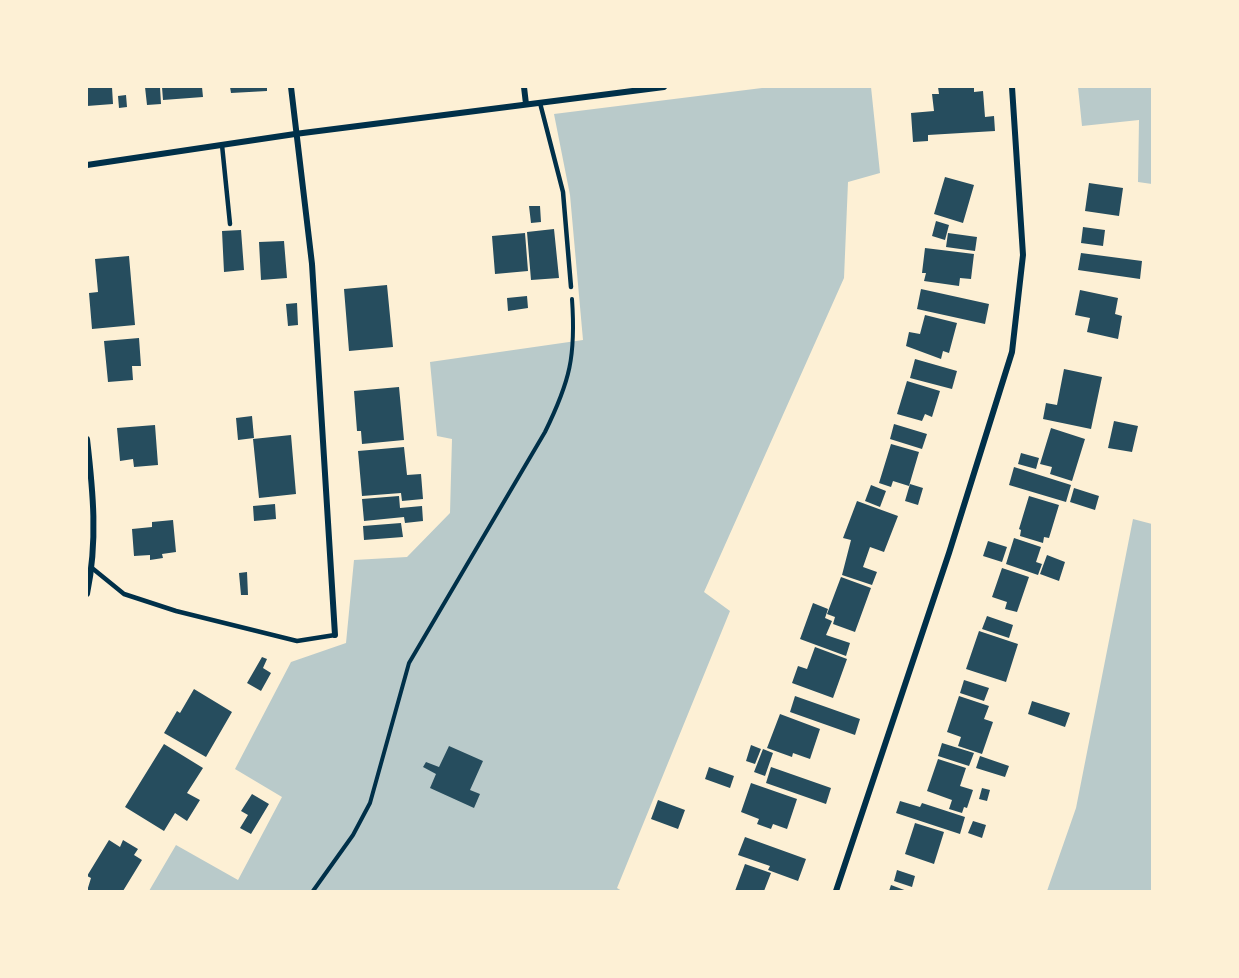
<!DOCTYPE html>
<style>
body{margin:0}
#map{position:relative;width:1239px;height:978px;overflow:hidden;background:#fdf0d5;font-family:"Noto Sans",sans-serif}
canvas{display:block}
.frame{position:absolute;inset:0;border:88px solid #fdf0d5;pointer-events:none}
</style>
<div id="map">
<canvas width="1239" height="978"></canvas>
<div class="frame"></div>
</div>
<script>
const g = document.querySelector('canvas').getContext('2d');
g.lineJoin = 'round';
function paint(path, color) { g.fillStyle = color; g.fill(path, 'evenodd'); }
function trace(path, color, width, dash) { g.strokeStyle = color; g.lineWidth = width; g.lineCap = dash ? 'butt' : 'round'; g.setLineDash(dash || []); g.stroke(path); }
paint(new Path2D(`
 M 770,87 L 871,87 L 880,173 L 848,182 L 844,278 L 704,592 L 730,611 L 617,888 L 622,891 L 149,891 L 176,845 L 238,880 L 282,797 L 235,769 L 291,662 L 346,643 L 354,560 L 407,557 L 450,513 L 452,439 L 437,436 L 430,362 L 583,340 L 570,195 L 554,114 Z
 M 1078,87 L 1152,87 L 1152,184 L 1138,182 L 1139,120 L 1082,126 Z
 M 1133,519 L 1152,524 L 1152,891 L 1047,891 L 1076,808 Z`), '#b9caca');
paint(new Path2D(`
 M 87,87 L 112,87 L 113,104 L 87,106 Z
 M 145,87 L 160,87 L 161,104 L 147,105 Z
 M 162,87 L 202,87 L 203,97 L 163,100 Z
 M 230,87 L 267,87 L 267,91 L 231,93 Z
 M 938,87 L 974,87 L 974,92 L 983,91 L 985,117 L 994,116 L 995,131 L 928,135 L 928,141 L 913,142 L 911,113 L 934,111 L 932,94 L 939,94 Z
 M 126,95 L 127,107 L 119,108 L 118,96 Z
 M 945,177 L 974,185 L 963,223 L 934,214 Z
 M 1089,183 L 1123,188 L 1119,216 L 1085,211 Z
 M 529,206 L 540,206 L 541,222 L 531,223 Z
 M 936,221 L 949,225 L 945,240 L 932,236 Z
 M 1083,227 L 1105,230 L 1103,246 L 1081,243 Z
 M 554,229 L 559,278 L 531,280 L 527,232 Z
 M 241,230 L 244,270 L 224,272 L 222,231 Z
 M 525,233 L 528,271 L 495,274 L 492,236 Z
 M 948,233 L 977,237 L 975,251 L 946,247 Z
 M 284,241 L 287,278 L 261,280 L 259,242 Z
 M 925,248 L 974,254 L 971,279 L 960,278 L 959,286 L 924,281 L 926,273 L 922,273 Z
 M 1081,253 L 1142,261 L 1140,279 L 1078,270 Z
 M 129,256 L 135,325 L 92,329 L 89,293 L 98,292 L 95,259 Z
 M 387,285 L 393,347 L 349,351 L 344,289 Z
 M 921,289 L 989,304 L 985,324 L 917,309 Z
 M 1080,290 L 1118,298 L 1115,314 L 1122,316 L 1118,339 L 1087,332 L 1090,318 L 1075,315 Z
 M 527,296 L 528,308 L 508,311 L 507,298 Z
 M 297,303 L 298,325 L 288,326 L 286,304 Z
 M 925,315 L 957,323 L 949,353 L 943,351 L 941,359 L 906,346 L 909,332 L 920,334 Z
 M 139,338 L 141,366 L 132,366 L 133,380 L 108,382 L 104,341 Z
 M 915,359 L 957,371 L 952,389 L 910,378 Z
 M 1064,369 L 1102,377 L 1091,429 L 1043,419 L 1046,403 L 1057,405 Z
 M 907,381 L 940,391 L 932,417 L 925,414 L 922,421 L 897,414 Z
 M 399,387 L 404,440 L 362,444 L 361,431 L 357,431 L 354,391 Z
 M 252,416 L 254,438 L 238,440 L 236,418 Z
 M 1114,421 L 1138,426 L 1132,452 L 1108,448 Z
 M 894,424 L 927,434 L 922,449 L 890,439 Z
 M 155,425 L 158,465 L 134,467 L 133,459 L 120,461 L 117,428 Z
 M 1051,428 L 1085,439 L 1072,481 L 1050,474 L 1052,467 L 1040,464 Z
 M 291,435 L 296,494 L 259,498 L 253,439 Z
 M 891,444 L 919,452 L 909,486 L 893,481 L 891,487 L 879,483 Z
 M 404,447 L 407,475 L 421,474 L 423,499 L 402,501 L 401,493 L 362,496 L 358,451 Z
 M 1021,453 L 1039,458 L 1036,469 L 1018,464 Z
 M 1014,467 L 1071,485 L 1066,502 L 1009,485 Z
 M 910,484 L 923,488 L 918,505 L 905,501 Z
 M 871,485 L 886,491 L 880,507 L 865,501 Z
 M 1074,488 L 1099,496 L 1095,510 L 1070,502 Z
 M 399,496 L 400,508 L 422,506 L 423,521 L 405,523 L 404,517 L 364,521 L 362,499 Z
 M 1029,496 L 1059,505 L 1049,538 L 1044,537 L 1043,543 L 1020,536 L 1021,530 L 1019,529 Z
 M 857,501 L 898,516 L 884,552 L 870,547 L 863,567 L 877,572 L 872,585 L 842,575 L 851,540 L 843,538 Z
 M 275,504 L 276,519 L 254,521 L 253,506 Z
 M 173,520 L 176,552 L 162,554 L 163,558 L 150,560 L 150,555 L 134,556 L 132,529 L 152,527 L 152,522 Z
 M 401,523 L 403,537 L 364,540 L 363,526 Z
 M 1014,538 L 1041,547 L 1036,562 L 1042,564 L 1038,575 L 1006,564 Z
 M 988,541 L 1007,547 L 1002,562 L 983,556 Z
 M 1047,555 L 1065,562 L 1059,581 L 1040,574 Z
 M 1002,568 L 1029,577 L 1017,612 L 1005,609 L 1007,602 L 992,597 Z
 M 247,572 L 248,595 L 241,595 L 239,573 Z
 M 841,577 L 871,588 L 855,632 L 833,624 L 835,617 L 827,614 Z
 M 813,603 L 828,609 L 825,618 L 832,621 L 826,635 L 850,643 L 846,656 L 800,639 Z
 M 987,616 L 1013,625 L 1009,638 L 982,629 Z
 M 979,631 L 1018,644 L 1006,682 L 966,669 Z
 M 815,647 L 847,659 L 833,698 L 792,683 L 798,666 L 807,669 Z
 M 262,657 L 267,659 L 263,668 L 271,673 L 261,691 L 247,683 Z
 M 964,680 L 989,688 L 984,701 L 960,693 Z
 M 194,689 L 232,712 L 206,757 L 164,733 L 177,711 L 180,713 Z
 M 795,696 L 860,719 L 855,735 L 790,712 Z
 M 959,696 L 989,706 L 984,719 L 993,722 L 982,754 L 958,746 L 961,737 L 947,732 Z
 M 1032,701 L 1070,713 L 1065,727 L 1028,714 Z
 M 780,714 L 820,729 L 810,759 L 793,753 L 792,757 L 767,748 Z
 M 942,743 L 974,753 L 969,766 L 938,756 Z
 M 164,744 L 203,768 L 187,793 L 200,800 L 187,821 L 175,813 L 164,831 L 125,807 Z
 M 751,745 L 761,749 L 755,764 L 746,761 Z
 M 449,746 L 483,761 L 470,790 L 480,794 L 474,808 L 430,788 L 436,774 L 423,767 L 426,762 L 439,767 Z
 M 763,749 L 773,753 L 765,776 L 754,772 Z
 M 980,756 L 1009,766 L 1005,777 L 976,768 Z
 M 938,759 L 966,768 L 960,786 L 973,790 L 967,808 L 964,807 L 962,813 L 949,809 L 952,800 L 927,791 Z
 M 709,767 L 734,776 L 730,788 L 705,779 Z
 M 771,767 L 831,788 L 826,804 L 766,783 Z
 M 751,783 L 797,799 L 787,829 L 773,824 L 771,829 L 757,824 L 759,819 L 741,812 Z
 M 982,788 L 990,790 L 987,801 L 979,799 Z
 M 252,794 L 269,804 L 251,834 L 240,828 L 248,815 L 241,811 Z
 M 658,800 L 685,810 L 678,829 L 651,819 Z
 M 900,801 L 920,807 L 922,803 L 965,817 L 960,834 L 896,813 Z
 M 973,821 L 986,825 L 982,838 L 968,833 Z
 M 915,823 L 944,832 L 934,864 L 905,854 Z
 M 745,837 L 806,859 L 798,881 L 768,870 L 770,866 L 738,855 Z
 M 109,840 L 120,847 L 123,840 L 138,849 L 134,855 L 142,860 L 123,891 L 87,891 L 91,878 L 87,876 Z
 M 745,864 L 771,873 L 764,891 L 735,891 Z
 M 897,870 L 915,876 L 912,887 L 894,881 Z
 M 891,885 L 907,891 L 889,891 Z`), '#264d5e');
trace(new Path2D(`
 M 313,891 L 353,835 L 370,803 L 409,663 L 545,432 C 570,381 576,356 572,299`), '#003049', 4);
trace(new Path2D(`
 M 540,103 L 563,192 L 571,287
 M 222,145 L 230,224
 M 92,568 L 124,594 L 176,611 L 297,641 L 335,635`), '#003049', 4.5);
trace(new Path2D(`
 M 291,87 L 312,264 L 335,635
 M 524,87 L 526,104
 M 87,165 L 295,134 L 664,87
 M 87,439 C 93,491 98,541 87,594
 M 836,891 L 949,553 L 1012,352 L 1023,255 L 1012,87`), '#003049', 6);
</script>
